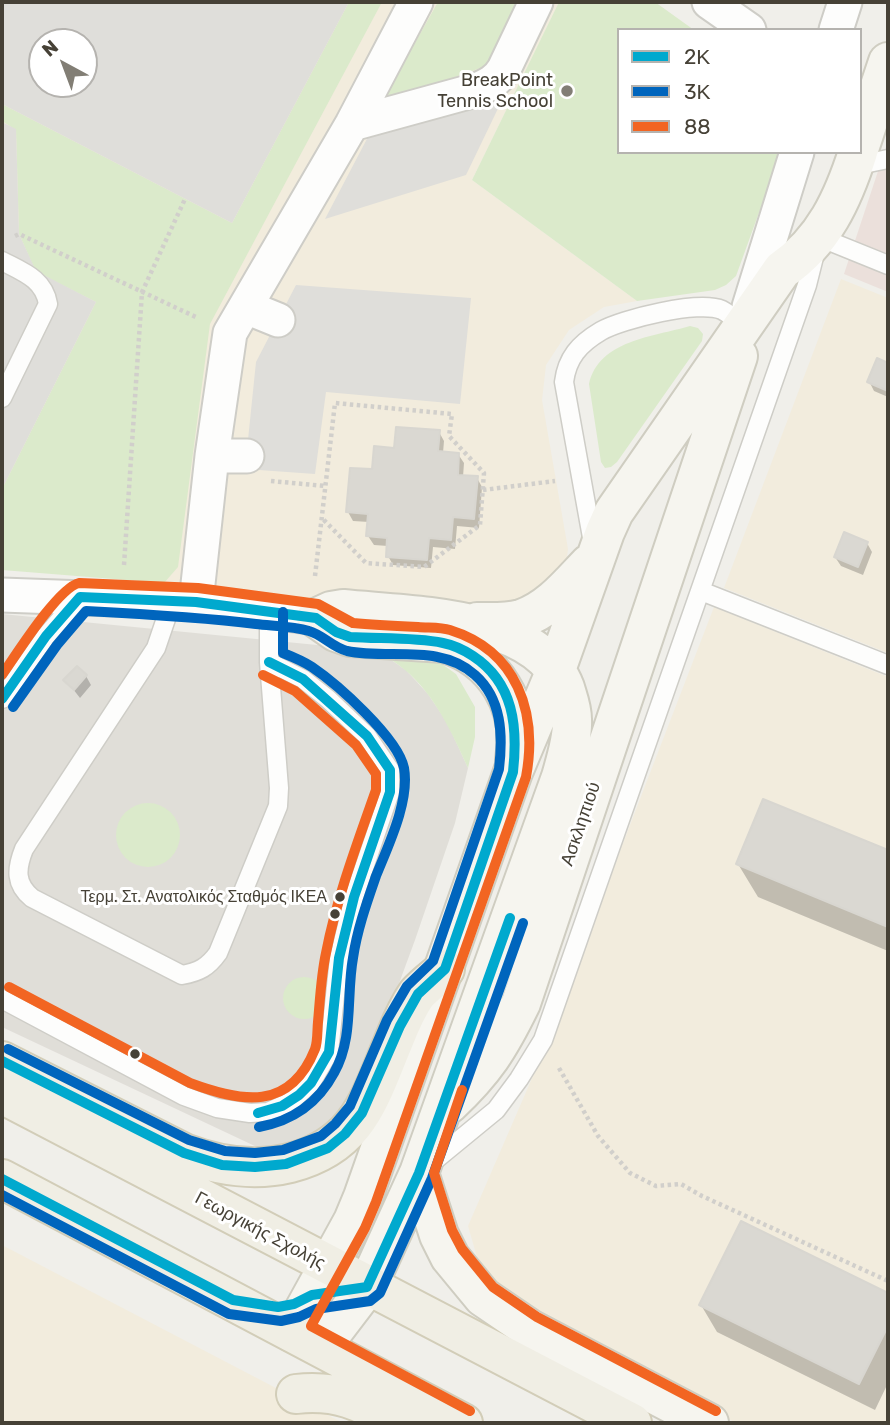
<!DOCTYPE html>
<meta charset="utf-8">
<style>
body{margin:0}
#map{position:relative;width:890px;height:1425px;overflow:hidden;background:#f0efea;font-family:Rubik,sans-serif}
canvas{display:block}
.frame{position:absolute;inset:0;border:4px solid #464136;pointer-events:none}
.legend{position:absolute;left:617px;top:28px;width:245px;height:126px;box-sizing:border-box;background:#fff;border:2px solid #b5b3af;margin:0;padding:9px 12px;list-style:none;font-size:21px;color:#464136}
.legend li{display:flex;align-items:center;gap:14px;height:35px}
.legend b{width:35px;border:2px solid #b5b3af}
.north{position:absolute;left:28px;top:28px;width:70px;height:70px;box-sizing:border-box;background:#fff;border:2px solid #b5b3af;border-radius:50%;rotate:319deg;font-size:19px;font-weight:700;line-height:28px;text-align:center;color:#464136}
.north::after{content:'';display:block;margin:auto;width:24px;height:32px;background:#827e75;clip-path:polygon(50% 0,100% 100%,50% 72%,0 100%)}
</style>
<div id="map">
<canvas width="890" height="1425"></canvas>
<div class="frame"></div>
<ul class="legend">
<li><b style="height:9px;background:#00a9ce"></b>2Κ</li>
<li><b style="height:9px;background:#0065bd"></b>3Κ</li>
<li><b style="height:9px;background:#f26522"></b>88</li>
</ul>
<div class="north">N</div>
</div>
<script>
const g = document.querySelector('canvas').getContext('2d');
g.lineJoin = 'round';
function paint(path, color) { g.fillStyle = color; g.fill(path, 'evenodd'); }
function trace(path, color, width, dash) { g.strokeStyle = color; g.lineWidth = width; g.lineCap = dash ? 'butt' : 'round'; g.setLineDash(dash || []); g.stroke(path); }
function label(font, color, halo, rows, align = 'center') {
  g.font = font + ' Rubik,sans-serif'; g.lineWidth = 6; g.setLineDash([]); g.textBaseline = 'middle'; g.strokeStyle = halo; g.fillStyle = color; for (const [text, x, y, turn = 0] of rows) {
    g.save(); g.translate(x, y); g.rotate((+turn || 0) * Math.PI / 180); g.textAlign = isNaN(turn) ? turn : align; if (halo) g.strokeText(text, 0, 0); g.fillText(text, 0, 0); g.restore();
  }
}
paint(new Path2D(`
 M 2,2 L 559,2 L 472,180 L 637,301 L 604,307 L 569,330 L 546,365 L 542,400 L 568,549 L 565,572 L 549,591 L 474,615 L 164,583 L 2,569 ZM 42,42 L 84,42 L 84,84 L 42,84 Z
 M 841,279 L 888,298 L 888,653 L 724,588 Z
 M 714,607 L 888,677 L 888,1423 L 736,1423 L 534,1315 L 495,1288 L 477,1257 L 468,1226 L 536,1069 Z
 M 2,1245 L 343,1423 L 2,1423 Z`), '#f2ecdd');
paint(new Path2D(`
 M 2,614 L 378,651 L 406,670 L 428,694 L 447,722 L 468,768 L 455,823 L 415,940 L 370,1062 L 348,1107 L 329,1124 L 296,1143 L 257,1147 L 2,1027 Z`), '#e0ded8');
paint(new Path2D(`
 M 888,141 L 888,292 L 844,274 Z`), '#ebe0db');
paint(new Path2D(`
 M 349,2 L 382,2 L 210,324 L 178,567 L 164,583 L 2,570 L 2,489 L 96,302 L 36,272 L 19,234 L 16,130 L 2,121 L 2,104 L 232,223 Z
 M 438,2 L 522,2 L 489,65 L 381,103 Z
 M 559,2 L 655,2 L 694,30 L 619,30 L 619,152 L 781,152 L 736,276 L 726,285 L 715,290 L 637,301 L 472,180 Z
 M 690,326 L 698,328 L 703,334 L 702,341 L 617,462 L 611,467 L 605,468 L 601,462 L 589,384 C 599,340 653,337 690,326 Z
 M 378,651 L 439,662 L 456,674 L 475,707 L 475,737 L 468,768 C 452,733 435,695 405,670 C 397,663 387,657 378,651 Z
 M116 835a32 32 0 1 1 64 0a32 32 0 1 1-64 0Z
 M283 998a21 21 0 1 1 42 0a21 21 0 1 1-42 0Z`), '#dbeacb');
paint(new Path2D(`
 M 2,2 L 349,2 L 232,223 L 2,104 ZM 42,42 L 84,42 L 84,84 L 42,84 Z
 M 505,94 L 466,175 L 325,219 L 369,135 Z
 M 2,122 L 16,129 L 19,234 L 36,271 L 96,302 L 2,489 Z
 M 296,285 L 471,298 L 460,404 L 326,392 L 315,474 L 245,469 L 256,362 Z`), '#dfdeda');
paint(new Path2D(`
 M 878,361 L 888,365 L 888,397 L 874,391 L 869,381 Z
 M 439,432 L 444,441 L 443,453 L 458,454 L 464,463 L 463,477 L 477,478 L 482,487 L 479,528 L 457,526 L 455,549 L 433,547 L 431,568 L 393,565 L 388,556 L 388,546 L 374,545 L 368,536 L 369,522 L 353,521 L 348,512 L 373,471 L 396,450 Z
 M 867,543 L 872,552 L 863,575 L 841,566 L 835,557 Z
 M 86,676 L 91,685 L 80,698 L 66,680 Z
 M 764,801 L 888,852 L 888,951 L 758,897 L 738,864 Z
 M 742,1224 L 888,1295 L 888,1383 L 875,1410 L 717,1332 L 701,1305 Z`), '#0003');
const building = new Path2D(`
 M 877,358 L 888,363 L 888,391 L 867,382 Z
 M 396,427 L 440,430 L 438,451 L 459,453 L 458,475 L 478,476 L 474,519 L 453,517 L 451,540 L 429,538 L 427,560 L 386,557 L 387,538 L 366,536 L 368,514 L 346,512 L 350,468 L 372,469 L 374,446 L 394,448 Z
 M 844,532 L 868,542 L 858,567 L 834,557 Z
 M 77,666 L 87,675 L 74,690 L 63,680 Z
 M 763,799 L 888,850 L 888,927 L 736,864 Z
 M 741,1221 L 888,1293 L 888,1326 L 859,1384 L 699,1305 Z`);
paint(building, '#dad8d2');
trace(building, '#d8d6d0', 2);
const lane = new Path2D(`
 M 854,166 L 888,159
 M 2,261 C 23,272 44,279 48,304 L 2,398
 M 593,543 L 564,382 C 567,358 579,344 601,331 C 622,319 699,300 722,310 C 730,314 737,321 743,327
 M 701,591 L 888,665
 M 172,601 L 156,648 L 24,849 C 16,869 15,884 32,898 L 182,975 C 199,972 208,967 218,953 L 278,806 L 279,788 L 269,662 L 269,612
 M 2,699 L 46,636 L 80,597
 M 2,999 L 184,1096 L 217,1108 L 250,1113 L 268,1112 L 290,1102 L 311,1083 L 329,1052 L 339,958 L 354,897 L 390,792 L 390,770 L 367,736 L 328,699 L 303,679 L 269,662
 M 429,1165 L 496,1110 L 519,1079 L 543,1040 L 807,285 L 819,237 L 888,265`);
const street = new Path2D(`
 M 709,2 L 749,30
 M 836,30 L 845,2
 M 352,124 L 476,90 C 488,85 497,81 504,69 L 536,2
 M 246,307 L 278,320
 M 749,307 L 797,152
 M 212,456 L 247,456
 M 2,595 L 196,602 L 316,618
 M 196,602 L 212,456 L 230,333 L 352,124 L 416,2`);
const secondary = new Path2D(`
 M 860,146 L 888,62
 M 477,622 C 491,622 507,623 521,619 C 549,610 569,585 589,564
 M 449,1104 C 485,1070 499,1048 521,1003 L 738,356
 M 419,1173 L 439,1235 L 450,1257 L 483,1297 L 530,1329 L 709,1423
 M 292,1332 L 353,1221 L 363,1197 L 513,772 L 556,670 L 605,532 L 614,512 L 782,270 C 824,241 843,199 858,152
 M 322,1346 L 367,1287 L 419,1173 L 561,777 C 566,759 573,738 572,719 C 572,708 568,698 565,688 C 537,614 409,616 343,609 L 331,611 L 316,618 L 336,632 L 350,637 L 444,643 C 495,658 524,707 515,759`);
const primary = new Path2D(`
 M 2,1061 L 184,1153 C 218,1166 253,1172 290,1163 C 360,1145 370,1097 395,1038 C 401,1023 408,1007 417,994 C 425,985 436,977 445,969
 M 2,1094 L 632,1423
 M 2,1179 L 463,1423
 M 296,1394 C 340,1389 363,1403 400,1423`);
trace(lane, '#cecdc7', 21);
trace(street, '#cecdc7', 37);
trace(secondary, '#cfcdc1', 42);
trace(primary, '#d2cdb8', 42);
trace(new Path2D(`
 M 15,236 L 19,234 L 198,318
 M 271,481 L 325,486
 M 483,490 L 555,481
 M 124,565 L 142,292 L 185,199
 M 315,576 L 335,403 L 452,414 L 449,436 L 484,473 L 480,525 L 424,567 L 366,563 L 322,518
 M 559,1068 L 598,1136 L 630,1173 L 656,1186 L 681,1184 L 702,1196 L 888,1281`), '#d1cfcb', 4.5, [3.5, 3.5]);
trace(lane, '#fdfdfc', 18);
trace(street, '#fdfdfc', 33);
trace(secondary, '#f6f5ef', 38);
trace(primary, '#f0eee4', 38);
trace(new Path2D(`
 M 2,699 L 46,636 L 80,597 L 196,602 L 316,618 L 336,632 L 350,637 C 380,639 413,637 443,643 C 453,645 464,650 473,656 C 514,683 518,727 513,772 L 445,969 L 418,994 L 400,1026 L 362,1113 L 345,1134 L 328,1148 L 286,1164 L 255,1167 L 222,1165 L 184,1153 L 2,1061
 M 258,1113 L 282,1106 L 299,1095 L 311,1083 L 329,1052 L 339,958 L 354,897 L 390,792 L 390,770 L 367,736 L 303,679 L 269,662
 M 2,1179 L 233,1300 L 278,1307 L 294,1304 L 312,1295 L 367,1287 L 419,1173 L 510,918`), '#00a9ce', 10);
trace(new Path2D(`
 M 8,1049 L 189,1140 L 225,1151 L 255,1153 L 283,1150 L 321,1136 L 335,1124 L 350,1106 L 387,1020 L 407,986 L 433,961 L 499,769 C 503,735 502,699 475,675 C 440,643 389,660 347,651 C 332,647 323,635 309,631 C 293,626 273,626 256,624 C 200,617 143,614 86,611 L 57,645 L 13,707
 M 259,1127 C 292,1121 318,1103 334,1073 C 354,1038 346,996 353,958 C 357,930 367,902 376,876 C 388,846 410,801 404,768 C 398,738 337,684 312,667 C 303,661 293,657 283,653 L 283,612
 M 2,1195 L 229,1314 L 281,1321 L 299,1317 L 316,1309 L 370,1301 L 380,1293 L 432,1178 L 523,923`), '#0065bd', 10);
trace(new Path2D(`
 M 2,675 C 16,655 58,588 79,583 L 198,588 L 318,604 L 353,623 C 374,625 396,626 418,627 C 428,628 440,627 450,630 C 517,651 538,712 526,777 L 376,1202 L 365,1228 L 311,1326 L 470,1411
 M 9,987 L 190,1083 C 241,1102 290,1112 315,1049 C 318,1041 317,1031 318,1022 C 320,1000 321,976 326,953 C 337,897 357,844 376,790 L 376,774 L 356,745 L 295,691 L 263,675
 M 462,1090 L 434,1173 L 452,1230 L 462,1249 L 493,1287 L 537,1317 L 716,1411`), '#f26522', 10);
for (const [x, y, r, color] of [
 [567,91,7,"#827e75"],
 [340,897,6,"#464136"],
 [335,914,6,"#464136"],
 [135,1054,6,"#464136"]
]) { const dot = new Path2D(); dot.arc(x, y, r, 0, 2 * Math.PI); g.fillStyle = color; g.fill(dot); trace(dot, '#fff', 2.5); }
label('16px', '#464136', '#fff', [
 ["Τερμ. Στ. Ανατολικός Σταθμός ΙΚΕΑ",327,897]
], 'right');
label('18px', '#464136', '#fff', [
 ["BreakPoint",553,81],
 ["Tennis School",553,102]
], 'right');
label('18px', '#464136', '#fff', [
 ["Ασκληπιού",581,824,-71],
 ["Γεωργικής Σχολής",260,1231,28]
]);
</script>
